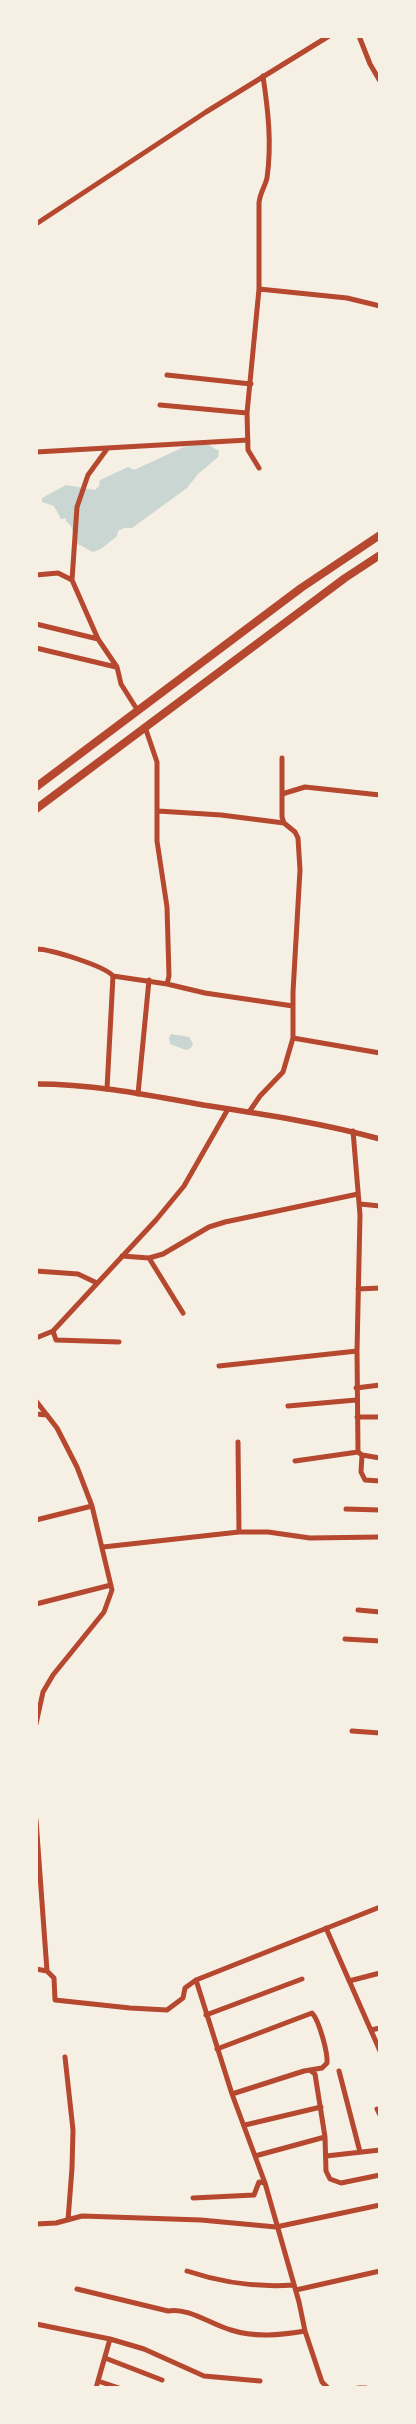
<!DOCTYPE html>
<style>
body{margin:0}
#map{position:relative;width:416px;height:2424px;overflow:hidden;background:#f6efe4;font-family:Mulish,sans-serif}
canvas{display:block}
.frame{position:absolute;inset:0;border:38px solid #f6efe4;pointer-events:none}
</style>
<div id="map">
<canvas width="416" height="2424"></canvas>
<div class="frame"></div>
</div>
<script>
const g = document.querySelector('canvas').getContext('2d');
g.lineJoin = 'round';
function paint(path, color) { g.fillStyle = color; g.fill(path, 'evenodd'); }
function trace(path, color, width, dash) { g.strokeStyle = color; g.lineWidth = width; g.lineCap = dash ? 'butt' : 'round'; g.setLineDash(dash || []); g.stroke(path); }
paint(new Path2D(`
 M 207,444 L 219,451 L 218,457 L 198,474 L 187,488 L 132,528 L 124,528 L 118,531 L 117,536 L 101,549 L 93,552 L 76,543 L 71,526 L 66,521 L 66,518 L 61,519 L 54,506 L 42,502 L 42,498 L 66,485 L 95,490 L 99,486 L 100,480 L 128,467 L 134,470 L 184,447 Z
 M 171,1034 L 189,1037 L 193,1044 L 191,1048 L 186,1050 L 170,1044 L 169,1038 Z`), '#c9d6d2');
trace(new Path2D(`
 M 359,36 L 370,64 L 380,81
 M 36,224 L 206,112 L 329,36
 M 259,289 L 259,203 C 260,192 265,187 267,178 C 272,143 268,110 263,76
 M 167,375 L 251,384
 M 160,405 L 247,413
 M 107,449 L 88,475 L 77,507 L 72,580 L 98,639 L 117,667 L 121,684 L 138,711
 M 36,452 L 248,440
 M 259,468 L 248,450 L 247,413 L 259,289 L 347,298 L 380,306
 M 36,575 L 58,573 L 72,580
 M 36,624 L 98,639
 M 36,648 L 116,667
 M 282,794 L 305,787 L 380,795
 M 158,811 L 221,815 L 284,823
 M 36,949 C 50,949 105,966 113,976 L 107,1089
 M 113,976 L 167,984 L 169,976 L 167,907 L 157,841 L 157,762 L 145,727
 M 167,984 L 205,993 L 293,1006
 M 293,1038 L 380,1053
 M 138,1094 L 149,980
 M 249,1112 L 260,1096 L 283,1072 L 293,1038 L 293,992 L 300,870 L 298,838 L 295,832 L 284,823 L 282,817 L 282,758
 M 353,1131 L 360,1215 L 357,1351 L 358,1452
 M 360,1204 L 380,1206
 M 122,1256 L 149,1258 L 163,1254 L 209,1227 L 225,1222 L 358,1194
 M 149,1258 L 183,1313
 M 36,1271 L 78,1274 L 97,1283
 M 358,1289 L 380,1288
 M 36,1338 L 53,1331
 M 119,1342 L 56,1340 L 53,1331 L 156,1220 L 184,1186 L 228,1109
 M 219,1366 L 357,1351
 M 356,1388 L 380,1385
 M 36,1401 L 57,1428 L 77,1467 L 92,1506 L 112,1590 L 104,1612 L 53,1675 L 43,1692 L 36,1724
 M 288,1406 L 356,1400
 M 36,1414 L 47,1415
 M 357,1417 L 380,1417
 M 238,1442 L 239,1532
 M 362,1455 L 361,1472 L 365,1480 L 380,1481
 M 295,1461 L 358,1452 L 362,1455 L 380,1458
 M 346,1509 L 380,1510
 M 36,1520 L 92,1506
 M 103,1547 L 239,1532 L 268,1532 L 310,1538 L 380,1537
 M 36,1604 L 111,1585
 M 358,1610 L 380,1612
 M 345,1639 L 380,1641
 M 352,1731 L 380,1733
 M 36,1820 L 47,1971
 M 326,1928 L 380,2051
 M 36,1969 L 47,1971 L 54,1978 L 55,2000 L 130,2008 L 167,2010 L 183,1998 L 185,1988 L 196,1980 L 380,1907
 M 196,1980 L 232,2094 L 265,2183 L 299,2302 L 305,2331 L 322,2382 L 328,2388
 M 349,1981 L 380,1973
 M 206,2015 L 302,1979
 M 371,2030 L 380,2028
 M 217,2049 L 312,2013 C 319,2020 328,2053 327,2063 L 322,2068 L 304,2071 L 232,2094
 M 65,2057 L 73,2130 L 72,2168 L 68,2220
 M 311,2071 L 315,2074 L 325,2137 L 326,2171 L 330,2179 L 341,2183 L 380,2175
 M 339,2071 L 360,2152
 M 377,2109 L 380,2115
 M 245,2125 L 321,2107
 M 255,2156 L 325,2137
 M 326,2156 L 380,2150
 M 193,2198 L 254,2195 L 259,2182 L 265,2183
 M 36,2224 L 56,2223 L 82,2216 L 201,2220 L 276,2227 L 380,2205
 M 187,2271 C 223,2283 256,2288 294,2285
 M 77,2289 L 168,2311 C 188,2307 212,2325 231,2330 C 256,2338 280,2335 305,2331
 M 296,2290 L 380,2271
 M 36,2324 L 110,2339 L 96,2388
 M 110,2339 L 144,2349 L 204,2376 L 260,2381
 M 105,2358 L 162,2380
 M 98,2381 L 119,2388
 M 358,2388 L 366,2388`), '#b5482f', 5);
trace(new Path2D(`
 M 36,1084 C 93,1084 148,1095 203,1105 C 262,1114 322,1123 380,1139`), '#b5482f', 5.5);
trace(new Path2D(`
 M 36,787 L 301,588 L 380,535
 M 36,809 L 345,578 L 380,555`), '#b5482f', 8);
</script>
